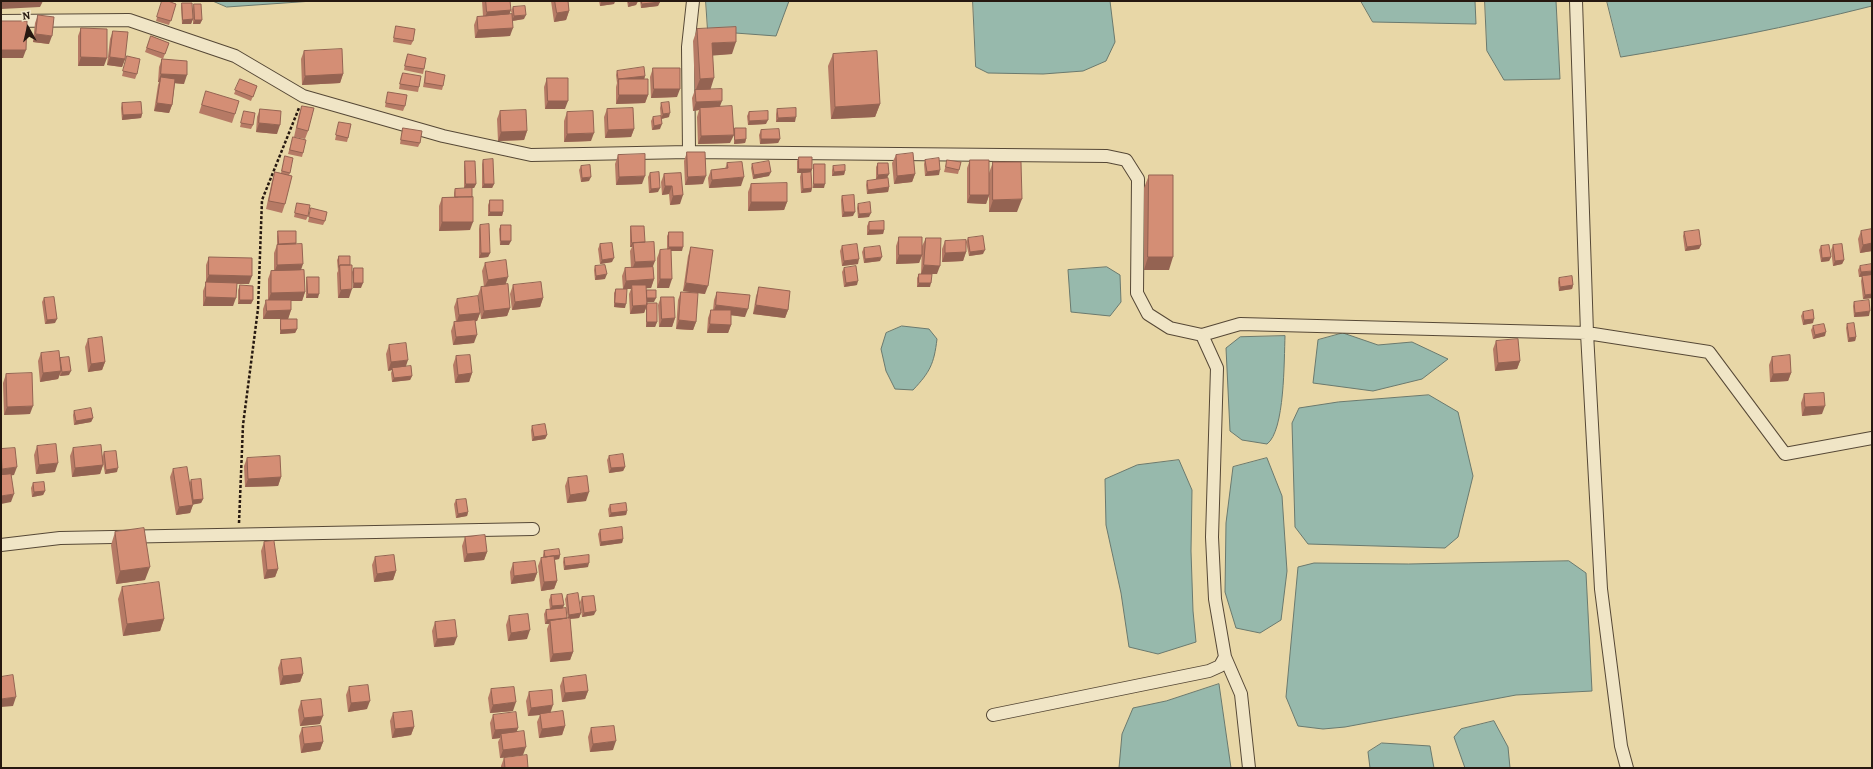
<!DOCTYPE html>
<style>
body{margin:0}
#map{position:relative;width:1873px;height:769px;overflow:hidden;background:#e8d7a7;font-family:Alegreya,serif}
canvas{display:block}
.frame{position:absolute;inset:0;border:2px solid #261810;pointer-events:none}
.north{position:absolute;left:8px;top:8px;width:40px;height:40px;-webkit-text-stroke:3px #f0e5c6;paint-order:stroke;rotate:352deg;font-size:11px;font-weight:700;line-height:16px;text-align:center;color:#261810}
.north::after{content:'';display:block;margin:auto;width:14px;height:18px;background:#261810;clip-path:polygon(50% 0,100% 100%,50% 72%,0 100%)}
</style>
<div id="map">
<canvas width="1873" height="769"></canvas>
<div class="frame"></div>
<div class="north">N</div>
</div>
<script>
const g = document.querySelector('canvas').getContext('2d');
g.lineJoin = 'round';
function paint(path, color) { g.fillStyle = color; g.fill(path, 'evenodd'); }
function trace(path, color, width, dash) { g.strokeStyle = color; g.lineWidth = width; g.lineCap = dash ? 'butt' : 'round'; g.setLineDash(dash || []); g.stroke(path); }
const water = new Path2D(`
 M 213,1 L 313,1 L 227,7 Z
 M 706,1 L 789,1 L 776,36 L 708,31 Z
 M 973,1 L 1110,1 L 1115,42 L 1106,61 L 1083,71 L 1043,74 L 988,73 L 976,67 Z
 M 1361,1 L 1475,1 L 1476,24 L 1373,22 Z
 M 1485,1 L 1556,1 L 1560,79 L 1504,80 L 1487,51 Z
 M 1607,1 L 1872,1 L 1872,6 C 1789,27 1706,43 1621,57 Z
 M 1107,267 L 1120,275 L 1121,302 L 1110,316 L 1071,312 L 1068,270 Z
 M 902,326 L 929,329 L 937,339 C 934,364 930,372 913,390 L 895,389 L 886,371 L 881,349 L 886,333 Z
 M 1343,333 L 1378,345 L 1412,342 L 1448,359 L 1422,379 L 1373,391 L 1313,383 L 1318,340 Z
 M 1285,336 C 1284,360 1285,431 1267,444 L 1242,440 L 1230,431 L 1226,348 L 1240,337 Z
 M 1429,395 L 1458,412 L 1473,476 L 1458,537 L 1445,548 L 1308,544 L 1295,527 L 1292,423 L 1299,408 L 1338,402 Z
 M 1267,458 L 1282,496 L 1287,571 L 1281,620 L 1260,633 L 1236,628 L 1225,592 L 1226,523 L 1233,467 Z
 M 1179,460 L 1192,490 L 1191,551 L 1193,611 L 1196,642 L 1158,654 L 1129,647 L 1121,593 L 1106,525 L 1105,479 L 1137,465 Z
 M 1569,561 L 1586,573 L 1592,691 L 1516,695 L 1345,727 L 1323,729 L 1298,726 L 1286,697 L 1298,567 L 1314,563 L 1408,564 Z
 M 1219,684 L 1231,768 L 1119,768 L 1122,734 L 1133,708 L 1166,701 Z
 M 1494,721 L 1508,747 L 1510,768 L 1465,768 L 1454,737 L 1461,729 Z
 M 1382,743 L 1430,746 L 1434,768 L 1370,768 L 1368,752 Z`);
paint(water, '#97b9ac');
trace(water, '#6a796e', 1);
const street = new Path2D(`
 M 1576,1 L 1587,333 L 1601,589 L 1621,746 L 1627,768
 M 1,21 L 129,20 L 235,56 L 303,96 L 443,136 L 531,155 L 689,152 L 1107,156 L 1126,160 L 1138,179 L 1137,293 L 1148,314 L 1170,328 L 1202,335 L 1217,368 L 1212,537 L 1215,599 L 1225,657 L 1220,666 L 1209,671 L 993,715
 M 689,152 L 688,47 L 693,1
 M 1202,335 L 1240,324 L 1587,333 L 1709,352 L 1785,454 L 1872,438
 M 1,545 L 60,538 L 533,529
 M 1225,657 L 1241,694 L 1249,768`);
trace(street, '#564836', 14);
trace(new Path2D(`
 M 239,523 L 243,425 L 258,309 L 262,200 L 299,108`), '#261810', 2.5, [3, 2]);
trace(street, '#f0e5c6', 12);
paint(new Path2D(`
 M 162,1 L 176,4 L 169,25 L 156,21 Z
 M 482,1 L 510,1 L 509,15 L 512,14 L 511,11 L 513,7 L 524,19 L 512,21 L 510,36 L 475,38 L 474,25 L 477,17 L 483,16 Z
 M 551,1 L 568,1 L 569,11 L 566,20 L 554,22 Z
 M 599,1 L 615,1 L 614,4 L 600,6 Z
 M 627,1 L 638,1 L 636,5 L 628,7 Z
 M 640,1 L 659,1 L 658,6 L 641,8 Z
 M 182,3 L 193,19 L 191,24 L 182,24 L 181,7 Z
 M 194,4 L 202,20 L 200,24 L 193,24 L 193,8 Z
 M 38,15 L 49,44 L 33,42 L 35,23 Z
 M 396,26 L 413,41 L 411,45 L 393,42 L 395,30 Z
 M 81,28 L 104,66 L 78,66 L 78,36 Z
 M 697,29 L 732,54 L 713,55 L 710,89 L 720,107 L 730,143 L 698,144 L 697,117 L 699,110 L 693,111 L 692,98 L 695,90 L 693,41 Z
 M 113,31 L 125,59 L 122,67 L 107,65 L 110,39 Z
 M 151,36 L 169,43 L 163,59 L 145,52 Z
 M 304,51 L 343,74 L 340,83 L 302,85 L 301,59 Z
 M 408,54 L 424,69 L 423,74 L 404,70 L 406,59 Z
 M 833,54 L 880,104 L 875,117 L 831,119 L 828,66 Z
 M 127,56 L 137,74 L 135,79 L 122,76 Z
 M 162,59 L 184,84 L 175,83 L 172,105 L 169,113 L 154,111 L 158,85 L 159,82 L 158,82 L 159,67 Z
 M 653,68 L 677,97 L 651,98 L 650,77 Z
 M 426,71 L 443,86 L 442,90 L 423,87 L 425,76 Z
 M 617,71 L 645,76 L 644,79 L 648,95 L 645,103 L 616,104 L 616,87 L 617,83 L 616,75 Z
 M 403,73 L 419,87 L 418,92 L 399,89 L 401,77 Z
 M 547,78 L 565,109 L 545,109 L 544,87 Z
 M 240,79 L 257,86 L 251,101 L 234,94 Z
 M 206,91 L 235,114 L 232,123 L 199,113 Z
 M 388,92 L 405,106 L 403,111 L 385,107 L 387,96 Z
 M 122,103 L 142,114 L 141,118 L 122,120 L 121,108 Z
 M 661,103 L 669,117 L 661,119 L 660,108 Z
 M 302,106 L 308,131 L 305,139 L 294,137 L 299,114 Z
 M 260,109 L 277,134 L 256,132 L 257,117 Z
 M 607,109 L 634,129 L 631,137 L 605,138 L 604,117 Z
 M 777,109 L 795,122 L 776,122 L 776,114 Z
 M 244,111 L 253,125 L 251,129 L 240,127 Z
 M 500,111 L 527,131 L 524,140 L 498,141 L 497,119 Z
 M 567,112 L 591,141 L 564,142 L 564,121 Z
 M 749,112 L 766,124 L 748,125 L 747,116 Z
 M 653,117 L 660,129 L 652,130 L 651,121 Z
 M 339,122 L 348,138 L 347,142 L 335,140 Z
 M 403,128 L 420,143 L 418,147 L 400,144 L 402,132 Z
 M 735,128 L 746,139 L 745,143 L 734,144 L 734,133 Z
 M 761,130 L 780,139 L 778,143 L 760,144 L 759,135 Z
 M 293,137 L 303,153 L 302,157 L 288,154 Z
 M 687,152 L 703,184 L 685,185 L 684,161 Z
 M 618,155 L 642,184 L 616,185 L 615,164 Z
 M 896,155 L 915,174 L 912,182 L 894,184 L 892,163 Z
 M 285,156 L 290,173 L 289,175 L 285,204 L 282,213 L 266,209 L 272,181 L 275,172 L 281,173 Z
 M 799,157 L 812,169 L 811,172 L 812,188 L 811,192 L 801,193 L 800,177 L 801,173 L 797,173 L 797,161 Z
 M 483,160 L 494,184 L 492,188 L 482,188 L 482,164 Z
 M 925,160 L 939,175 L 925,176 L 924,164 Z
 M 947,160 L 959,170 L 958,174 L 944,172 Z
 M 970,160 L 989,173 L 993,162 L 1017,212 L 989,212 L 989,196 L 986,204 L 967,203 L 967,168 Z
 M 465,161 L 476,184 L 474,188 L 464,188 L 464,166 Z
 M 727,163 L 741,186 L 709,188 L 708,178 L 711,170 L 725,169 Z
 M 878,163 L 887,178 L 889,187 L 888,192 L 867,194 L 866,185 L 867,181 L 884,179 L 876,179 L 876,167 Z
 M 752,164 L 769,176 L 753,179 L 751,168 Z
 M 814,164 L 824,188 L 813,188 L 813,168 Z
 M 581,166 L 589,181 L 581,182 L 579,170 Z
 M 833,166 L 845,171 L 844,175 L 832,176 L 832,170 Z
 M 650,173 L 658,192 L 649,193 L 648,177 Z
 M 681,173 L 680,204 L 670,205 L 669,194 L 662,195 L 661,182 L 664,174 Z
 M 1149,175 L 1169,270 L 1144,270 L 1144,188 Z
 M 751,184 L 787,202 L 784,210 L 748,211 L 748,192 Z
 M 455,189 L 470,230 L 439,231 L 439,206 L 442,198 L 454,197 L 454,193 Z
 M 842,196 L 853,216 L 842,217 L 841,200 Z
 M 490,200 L 503,212 L 502,216 L 488,216 L 488,205 Z
 M 297,203 L 308,216 L 306,220 L 294,217 Z
 M 858,204 L 869,217 L 858,218 L 857,208 Z
 M 311,208 L 325,221 L 323,225 L 308,222 Z
 M 869,222 L 884,230 L 883,234 L 867,235 L 867,226 Z
 M 480,225 L 490,253 L 488,257 L 479,258 L 479,229 Z
 M 501,225 L 509,245 L 500,245 L 499,229 Z
 M 631,226 L 645,242 L 653,267 L 654,279 L 651,288 L 646,288 L 646,292 L 647,290 L 654,302 L 647,302 L 657,322 L 655,327 L 646,327 L 646,308 L 644,313 L 630,314 L 629,294 L 631,289 L 625,289 L 625,308 L 614,307 L 614,293 L 616,289 L 623,289 L 622,276 L 625,268 L 631,268 L 630,251 L 632,247 L 630,247 L 630,230 Z
 M 1872,229 L 1872,251 L 1860,253 L 1858,239 L 1861,231 Z
 M 278,231 L 296,243 L 300,271 L 305,292 L 302,301 L 291,301 L 291,310 L 288,319 L 263,319 L 263,309 L 266,300 L 268,300 L 268,279 L 271,271 L 274,271 L 274,253 L 277,245 L 277,236 Z
 M 669,232 L 682,251 L 671,251 L 669,288 L 657,288 L 657,258 L 660,250 L 667,250 L 667,236 Z
 M 1684,232 L 1701,245 L 1699,249 L 1685,251 L 1683,236 Z
 M 899,237 L 922,255 L 919,263 L 896,264 L 896,246 Z
 M 926,238 L 937,274 L 921,274 L 922,246 Z
 M 968,238 L 983,254 L 969,256 L 966,242 Z
 M 945,241 L 966,252 L 963,261 L 942,262 L 942,249 Z
 M 600,244 L 612,262 L 600,264 L 598,249 Z
 M 1833,245 L 1844,260 L 1842,264 L 1833,266 L 1831,250 Z
 M 842,246 L 858,264 L 842,266 L 840,251 Z
 M 1821,246 L 1831,257 L 1829,261 L 1821,262 L 1819,250 Z
 M 691,247 L 705,294 L 683,291 L 688,256 Z
 M 864,248 L 880,261 L 864,263 L 862,252 Z
 M 339,256 L 350,265 L 349,298 L 338,298 L 337,273 L 338,271 L 337,260 Z
 M 209,257 L 249,284 L 236,284 L 233,306 L 203,306 L 203,291 L 206,283 L 206,265 Z
 M 485,263 L 506,284 L 510,308 L 507,316 L 481,319 L 478,295 L 481,287 L 484,287 L 482,271 Z
 M 595,266 L 605,279 L 595,280 L 594,270 Z
 M 1860,266 L 1871,275 L 1859,277 L 1858,270 Z
 M 354,268 L 361,288 L 353,288 L 352,272 Z
 M 844,268 L 857,285 L 844,287 L 842,272 Z
 M 919,274 L 930,287 L 917,287 L 917,278 Z
 M 1862,276 L 1872,298 L 1863,299 L 1861,281 Z
 M 307,277 L 318,298 L 306,298 L 306,281 Z
 M 1559,278 L 1573,285 L 1572,289 L 1559,291 L 1558,282 Z
 M 240,285 L 253,300 L 251,304 L 238,304 L 238,290 Z
 M 513,285 L 543,298 L 540,307 L 512,310 L 510,294 Z
 M 759,287 L 788,310 L 785,318 L 753,314 L 756,296 Z
 M 681,292 L 696,322 L 693,330 L 676,329 L 678,300 Z
 M 717,292 L 745,317 L 731,315 L 731,325 L 728,333 L 707,333 L 708,318 L 711,310 L 713,310 L 714,300 Z
 M 661,297 L 675,318 L 672,327 L 659,327 L 658,305 Z
 M 44,298 L 55,323 L 45,324 L 42,302 Z
 M 457,299 L 480,313 L 477,321 L 475,321 L 474,343 L 453,345 L 451,331 L 454,322 L 456,322 L 454,307 Z
 M 1854,302 L 1869,316 L 1854,317 L 1853,306 Z
 M 1803,312 L 1813,323 L 1803,325 L 1801,316 Z
 M 281,319 L 297,329 L 295,333 L 280,334 L 280,324 Z
 M 1847,324 L 1856,337 L 1855,341 L 1848,342 L 1846,328 Z
 M 1813,326 L 1825,336 L 1813,339 L 1811,330 Z
 M 88,339 L 105,362 L 102,370 L 88,372 L 85,347 Z
 M 1496,341 L 1520,361 L 1517,369 L 1495,371 L 1493,349 Z
 M 389,345 L 412,376 L 410,380 L 392,382 L 391,373 L 392,370 L 388,371 L 386,354 Z
 M 41,353 L 60,359 L 60,358 L 69,375 L 60,376 L 60,374 L 58,379 L 40,382 L 38,361 Z
 M 456,356 L 472,373 L 469,382 L 455,383 L 453,365 Z
 M 1772,357 L 1791,373 L 1788,381 L 1770,382 L 1769,365 Z
 M 6,374 L 30,414 L 4,415 L 3,383 Z
 M 1804,394 L 1822,414 L 1802,416 L 1801,403 Z
 M 74,411 L 93,418 L 91,422 L 74,425 L 73,415 Z
 M 532,426 L 547,435 L 545,439 L 532,441 L 531,430 Z
 M 37,446 L 55,472 L 36,474 L 34,455 Z
 M 73,448 L 103,465 L 100,474 L 72,477 L 70,456 Z
 M 104,452 L 117,472 L 105,474 L 102,457 Z
 M 609,456 L 625,467 L 623,471 L 609,473 L 607,460 Z
 M 247,458 L 281,477 L 278,486 L 245,487 L 244,466 Z
 M 173,469 L 189,484 L 191,480 L 203,499 L 201,503 L 193,504 L 190,513 L 176,515 L 170,477 Z
 M 568,478 L 586,501 L 567,503 L 565,486 Z
 M 33,483 L 45,491 L 43,495 L 32,497 L 31,488 Z
 M 456,500 L 468,512 L 467,516 L 456,518 L 454,504 Z
 M 610,505 L 627,511 L 626,515 L 609,517 L 608,509 Z
 M 600,530 L 623,539 L 622,543 L 600,546 L 598,534 Z
 M 115,532 L 145,580 L 116,584 L 111,545 Z
 M 465,537 L 487,552 L 484,560 L 464,562 L 462,546 Z
 M 264,542 L 278,569 L 275,577 L 264,579 L 261,551 Z
 M 544,551 L 560,555 L 559,559 L 555,560 L 557,581 L 554,589 L 541,591 L 538,566 L 541,558 L 543,557 L 543,555 Z
 M 375,557 L 396,571 L 393,580 L 374,582 L 372,565 Z
 M 564,558 L 588,567 L 564,570 L 563,562 Z
 M 513,563 L 537,573 L 534,581 L 511,584 L 510,572 Z
 M 122,587 L 164,619 L 160,631 L 123,636 L 118,599 Z
 M 551,595 L 564,605 L 563,608 L 567,619 L 568,619 L 565,599 L 567,595 L 581,613 L 579,618 L 570,619 L 573,652 L 570,660 L 550,662 L 547,629 L 549,624 L 545,624 L 544,614 L 546,610 L 550,610 L 549,600 Z
 M 582,597 L 594,615 L 582,617 L 580,602 Z
 M 509,616 L 527,639 L 508,641 L 506,625 Z
 M 435,622 L 454,645 L 434,647 L 432,631 Z
 M 281,660 L 303,674 L 300,682 L 280,685 L 278,668 Z
 M 563,678 L 588,691 L 585,699 L 562,702 L 560,686 Z
 M 349,687 L 367,709 L 348,712 L 346,695 Z
 M 491,689 L 513,711 L 490,713 L 488,698 Z
 M 529,692 L 565,726 L 562,735 L 539,738 L 537,722 L 540,715 L 528,716 L 526,701 Z
 M 301,701 L 320,724 L 300,726 L 298,710 Z
 M 393,713 L 414,727 L 411,735 L 392,738 L 390,721 Z
 M 493,715 L 518,728 L 516,732 L 523,755 L 500,758 L 498,742 L 500,738 L 492,739 L 490,723 Z
 M 302,728 L 323,742 L 320,750 L 301,753 L 299,736 Z
 M 591,728 L 613,750 L 590,752 L 588,737 Z
 M 504,758 L 528,768 L 501,768 L 501,766 Z`), '#b67a65');
paint(new Path2D(`
 M 1,1 L 43,1 L 40,7 L 1,9 Z
 M 606,1 L 615,1 L 614,4 L 600,6 L 601,2 Z
 M 638,1 L 636,5 L 628,7 L 629,3 Z
 M 660,2 L 658,6 L 641,8 L 642,4 Z
 M 511,10 L 508,18 L 484,20 L 487,12 Z
 M 569,11 L 566,20 L 554,22 L 557,13 Z
 M 526,15 L 524,19 L 512,21 L 514,16 Z
 M 193,19 L 191,24 L 182,24 L 183,20 Z
 M 195,20 L 202,20 L 200,24 L 193,24 Z
 M 513,28 L 510,36 L 475,38 L 478,30 Z
 M 36,34 L 52,36 L 49,44 L 33,42 Z
 M 736,42 L 732,54 L 708,56 L 712,43 Z
 M 1,50 L 26,50 L 23,58 L 1,58 Z
 M 81,57 L 107,58 L 104,66 L 78,66 Z
 M 110,57 L 125,59 L 122,67 L 107,65 Z
 M 161,74 L 187,75 L 184,84 L 160,82 L 161,77 L 159,82 L 158,82 Z
 M 343,74 L 340,83 L 302,85 L 305,76 Z
 M 645,76 L 644,80 L 619,79 L 617,83 L 618,79 Z
 M 714,78 L 710,91 L 695,92 L 700,79 Z
 M 654,89 L 680,89 L 677,97 L 651,98 Z
 M 619,95 L 648,95 L 645,103 L 616,104 Z
 M 548,101 L 568,101 L 565,109 L 545,109 Z
 M 722,101 L 719,109 L 700,108 L 699,110 L 693,111 L 696,102 Z
 M 157,103 L 172,105 L 169,113 L 154,111 Z
 M 880,104 L 875,117 L 831,119 L 835,107 Z
 M 670,113 L 669,117 L 661,119 L 663,114 Z
 M 142,114 L 141,118 L 122,120 L 123,115 Z
 M 796,117 L 795,122 L 776,122 L 778,118 Z
 M 768,120 L 766,124 L 748,125 L 749,121 Z
 M 259,123 L 280,125 L 277,134 L 256,132 Z
 M 662,124 L 660,129 L 652,130 L 654,126 Z
 M 634,129 L 631,137 L 605,138 L 608,130 Z
 M 527,131 L 524,140 L 498,141 L 501,132 Z
 M 594,133 L 591,141 L 564,142 L 567,134 Z
 M 734,135 L 730,143 L 698,144 L 701,136 Z
 M 746,139 L 745,143 L 734,144 L 735,140 Z
 M 761,139 L 780,139 L 778,143 L 760,144 Z
 M 799,169 L 812,169 L 811,173 L 797,173 Z
 M 940,170 L 939,175 L 925,176 L 927,172 Z
 M 845,171 L 844,175 L 832,176 L 834,172 Z
 M 771,172 L 769,176 L 753,179 L 754,175 Z
 M 889,174 L 887,178 L 876,179 L 878,175 Z
 M 915,174 L 912,182 L 894,184 L 897,176 Z
 M 645,176 L 642,184 L 616,185 L 619,177 Z
 M 706,176 L 703,184 L 685,185 L 688,177 Z
 M 591,177 L 589,181 L 581,182 L 582,178 Z
 M 744,177 L 741,186 L 709,188 L 712,180 Z
 M 466,184 L 476,184 L 474,188 L 464,188 Z
 M 484,184 L 494,184 L 492,188 L 482,188 Z
 M 814,184 L 825,184 L 824,188 L 813,188 Z
 M 665,186 L 672,186 L 669,194 L 662,195 Z
 M 889,187 L 888,192 L 867,194 L 868,190 Z
 M 660,188 L 658,192 L 649,193 L 651,189 Z
 M 812,188 L 811,192 L 801,193 L 803,189 Z
 M 683,195 L 680,204 L 670,205 L 673,196 Z
 M 970,195 L 989,195 L 986,204 L 967,203 Z
 M 1022,199 L 1017,212 L 989,212 L 993,200 Z
 M 751,202 L 787,202 L 784,210 L 748,211 Z
 M 490,212 L 503,212 L 502,216 L 488,216 Z
 M 844,212 L 855,212 L 853,216 L 842,217 Z
 M 871,213 L 869,217 L 858,218 L 859,214 Z
 M 442,222 L 473,222 L 470,230 L 439,231 Z
 M 869,230 L 884,230 L 883,234 L 867,235 Z
 M 501,241 L 511,241 L 509,245 L 500,245 Z
 M 632,243 L 633,243 L 632,247 L 630,247 Z
 M 1872,243 L 1872,251 L 1860,253 L 1863,245 Z
 M 1701,245 L 1699,249 L 1685,251 L 1687,247 Z
 M 669,247 L 683,247 L 682,251 L 667,251 Z
 M 985,250 L 983,254 L 969,256 L 970,252 Z
 M 966,252 L 963,261 L 942,262 L 945,253 Z
 M 481,253 L 490,253 L 488,257 L 479,258 Z
 M 899,255 L 922,255 L 919,263 L 896,264 Z
 M 882,257 L 880,261 L 864,263 L 865,259 Z
 M 1148,257 L 1173,257 L 1169,270 L 1144,270 Z
 M 1831,257 L 1829,261 L 1821,262 L 1822,258 Z
 M 614,258 L 612,262 L 600,264 L 602,260 Z
 M 859,259 L 858,264 L 842,266 L 844,261 Z
 M 1844,260 L 1842,264 L 1833,266 L 1835,261 Z
 M 655,261 L 652,269 L 632,270 L 635,262 Z
 M 303,264 L 300,273 L 274,273 L 277,265 Z
 M 924,265 L 940,266 L 937,274 L 921,274 Z
 M 1872,271 L 1871,275 L 1859,277 L 1861,272 Z
 M 607,274 L 605,279 L 595,280 L 596,276 Z
 M 209,275 L 252,276 L 249,284 L 205,283 Z
 M 508,277 L 505,286 L 484,288 L 488,280 Z
 M 654,279 L 651,288 L 632,289 L 632,285 L 631,289 L 623,289 L 626,281 Z
 M 660,279 L 672,279 L 669,288 L 657,288 Z
 M 858,281 L 857,285 L 844,287 L 846,283 Z
 M 354,283 L 363,283 L 361,288 L 353,288 Z
 M 686,283 L 708,286 L 705,294 L 683,291 Z
 M 919,283 L 931,283 L 930,287 L 917,287 Z
 M 1573,285 L 1572,289 L 1559,291 L 1560,287 Z
 M 352,289 L 349,298 L 338,298 L 341,290 Z
 M 305,292 L 302,301 L 268,301 L 271,293 Z
 M 308,294 L 319,294 L 318,298 L 306,298 Z
 M 1872,294 L 1872,298 L 1863,299 L 1865,295 Z
 M 206,297 L 236,298 L 233,306 L 203,306 Z
 M 543,298 L 540,307 L 512,310 L 515,302 Z
 M 647,298 L 656,298 L 654,302 L 645,302 Z
 M 240,300 L 253,300 L 251,304 L 238,304 Z
 M 615,303 L 626,304 L 625,308 L 614,307 Z
 M 647,305 L 644,313 L 630,314 L 633,306 Z
 M 716,305 L 748,309 L 745,317 L 713,313 Z
 M 756,305 L 788,310 L 785,318 L 753,314 Z
 M 510,308 L 507,316 L 481,319 L 484,311 Z
 M 291,310 L 288,319 L 263,319 L 267,311 Z
 M 1870,311 L 1869,316 L 1854,317 L 1855,313 Z
 M 480,313 L 477,321 L 456,324 L 459,315 Z
 M 675,318 L 672,327 L 659,327 L 662,319 Z
 M 57,319 L 55,323 L 45,324 L 47,320 Z
 M 1814,319 L 1813,323 L 1803,325 L 1804,320 Z
 M 679,320 L 696,322 L 693,330 L 676,329 Z
 M 647,322 L 657,322 L 655,327 L 646,327 Z
 M 710,324 L 731,325 L 728,333 L 707,333 Z
 M 297,329 L 295,333 L 280,334 L 281,330 Z
 M 1826,332 L 1825,336 L 1813,339 L 1815,335 Z
 M 477,335 L 474,343 L 453,345 L 456,337 Z
 M 1856,337 L 1855,341 L 1848,342 L 1849,338 Z
 M 408,360 L 405,369 L 392,368 L 392,370 L 388,371 L 391,362 Z
 M 1520,361 L 1517,369 L 1495,371 L 1498,363 Z
 M 105,362 L 102,370 L 88,372 L 91,364 Z
 M 61,371 L 58,379 L 40,382 L 43,373 Z
 M 71,371 L 69,375 L 60,376 L 62,372 Z
 M 472,373 L 469,382 L 455,383 L 458,375 Z
 M 1791,373 L 1788,381 L 1770,382 L 1773,374 Z
 M 412,376 L 410,380 L 392,382 L 394,378 Z
 M 33,406 L 30,414 L 4,415 L 7,407 Z
 M 1825,406 L 1822,414 L 1802,416 L 1805,407 Z
 M 93,418 L 91,422 L 74,425 L 76,421 Z
 M 547,435 L 545,439 L 532,441 L 534,437 Z
 M 58,463 L 55,472 L 36,474 L 39,465 Z
 M 103,465 L 100,474 L 72,477 L 75,468 Z
 M 17,467 L 14,475 L 1,477 L 1,471 L 2,469 Z
 M 625,467 L 623,471 L 609,473 L 611,468 Z
 M 118,468 L 117,472 L 105,474 L 106,470 Z
 M 281,477 L 278,486 L 245,487 L 248,479 Z
 M 45,491 L 43,495 L 32,497 L 34,492 Z
 M 589,492 L 586,501 L 567,503 L 570,495 Z
 M 14,494 L 11,502 L 1,504 L 1,496 Z
 M 203,499 L 201,503 L 191,505 L 193,500 Z
 M 193,505 L 190,513 L 176,515 L 179,507 Z
 M 627,511 L 626,515 L 609,517 L 611,513 Z
 M 468,512 L 467,516 L 456,518 L 458,514 Z
 M 623,539 L 622,543 L 600,546 L 601,542 Z
 M 487,552 L 484,560 L 464,562 L 467,554 Z
 M 560,555 L 559,559 L 543,561 L 545,557 Z
 M 589,563 L 588,567 L 564,570 L 565,566 Z
 M 150,567 L 145,580 L 116,584 L 120,571 Z
 M 278,569 L 275,577 L 264,579 L 267,570 Z
 M 396,571 L 393,580 L 374,582 L 377,574 Z
 M 537,573 L 534,581 L 511,584 L 514,576 Z
 M 557,581 L 554,589 L 541,591 L 544,582 Z
 M 564,605 L 562,609 L 550,610 L 552,606 Z
 M 596,611 L 594,615 L 582,617 L 584,613 Z
 M 581,613 L 579,618 L 568,619 L 569,615 Z
 M 567,618 L 566,622 L 550,621 L 549,624 L 545,624 L 547,620 Z
 M 164,619 L 160,631 L 123,636 L 127,624 Z
 M 530,630 L 527,639 L 508,641 L 511,633 Z
 M 457,637 L 454,645 L 434,647 L 437,639 Z
 M 573,652 L 570,660 L 550,662 L 553,654 Z
 M 303,674 L 300,682 L 280,685 L 283,676 Z
 M 588,691 L 585,699 L 562,702 L 565,693 Z
 M 16,697 L 13,706 L 1,707 L 1,699 Z
 M 370,701 L 367,709 L 348,712 L 351,703 Z
 M 516,702 L 513,711 L 490,713 L 493,705 Z
 M 553,705 L 550,714 L 528,716 L 531,708 Z
 M 323,716 L 320,724 L 300,726 L 304,718 Z
 M 565,726 L 562,735 L 539,738 L 542,729 Z
 M 414,727 L 411,735 L 392,738 L 395,729 Z
 M 518,728 L 515,736 L 501,734 L 500,738 L 492,739 L 495,730 Z
 M 616,741 L 613,750 L 590,752 L 593,744 Z
 M 323,742 L 320,750 L 301,753 L 304,744 Z
 M 526,747 L 523,755 L 500,758 L 503,750 Z`), '#946352');
const building = new Path2D(`
 M 162,1 L 168,1 L 176,4 L 171,21 L 157,17 Z
 M 486,1 L 510,1 L 511,10 L 487,12 Z
 M 555,1 L 568,1 L 569,11 L 557,13 Z
 M 629,1 L 638,1 L 629,3 Z
 M 642,1 L 659,1 L 660,2 L 642,4 Z
 M 182,3 L 192,3 L 193,19 L 183,20 Z
 M 194,4 L 201,4 L 202,20 L 195,20 Z
 M 525,6 L 526,15 L 514,16 L 513,7 Z
 M 512,14 L 513,28 L 478,30 L 477,17 Z
 M 38,15 L 54,17 L 52,36 L 36,34 Z
 M 1,21 L 27,21 L 26,50 L 1,50 Z
 M 396,26 L 415,29 L 413,41 L 394,38 Z
 M 736,27 L 736,42 L 712,43 L 714,78 L 700,79 L 697,29 Z
 M 81,28 L 107,29 L 107,58 L 81,57 Z
 M 113,31 L 128,32 L 125,59 L 110,57 Z
 M 151,36 L 169,43 L 165,54 L 147,48 Z
 M 342,49 L 343,74 L 305,76 L 304,51 Z
 M 877,51 L 880,104 L 835,107 L 833,54 Z
 M 408,54 L 426,58 L 424,69 L 405,66 Z
 M 127,56 L 140,59 L 137,74 L 123,71 Z
 M 162,59 L 187,61 L 187,75 L 161,74 Z
 M 644,67 L 645,76 L 618,79 L 617,71 Z
 M 653,68 L 680,68 L 680,89 L 654,89 Z
 M 426,71 L 445,75 L 443,86 L 425,83 Z
 M 403,73 L 421,76 L 419,87 L 400,84 Z
 M 161,77 L 175,79 L 172,105 L 157,103 Z
 M 547,78 L 568,78 L 568,101 L 548,101 Z
 M 240,79 L 257,86 L 253,97 L 235,90 Z
 M 619,79 L 648,79 L 648,95 L 619,95 Z
 M 722,89 L 722,101 L 696,102 L 695,90 Z
 M 206,91 L 239,101 L 235,114 L 202,105 Z
 M 388,92 L 407,95 L 405,106 L 386,103 Z
 M 141,102 L 142,114 L 123,115 L 122,103 Z
 M 669,102 L 670,113 L 663,114 L 661,103 Z
 M 302,106 L 314,108 L 308,131 L 297,128 Z
 M 732,106 L 734,135 L 701,136 L 700,108 Z
 M 633,108 L 634,129 L 608,130 L 607,109 Z
 M 796,108 L 796,117 L 778,118 L 777,109 Z
 M 260,109 L 281,111 L 280,125 L 259,123 Z
 M 526,110 L 527,131 L 501,132 L 500,111 Z
 M 244,111 L 255,113 L 253,125 L 241,123 Z
 M 593,111 L 594,133 L 567,134 L 567,112 Z
 M 768,111 L 768,120 L 749,121 L 749,112 Z
 M 661,116 L 662,124 L 654,126 L 653,117 Z
 M 339,122 L 351,124 L 348,138 L 336,135 Z
 M 403,128 L 422,131 L 420,143 L 401,140 Z
 M 735,128 L 746,128 L 746,139 L 735,140 Z
 M 779,129 L 780,139 L 761,139 L 761,130 Z
 M 293,137 L 306,140 L 303,153 L 290,150 Z
 M 687,152 L 705,152 L 706,176 L 688,177 Z
 M 913,153 L 915,174 L 897,176 L 896,155 Z
 M 645,154 L 645,176 L 619,177 L 618,155 Z
 M 285,156 L 293,158 L 290,173 L 282,171 Z
 M 799,157 L 812,157 L 812,169 L 799,169 Z
 M 939,158 L 940,170 L 927,172 L 925,160 Z
 M 493,159 L 494,184 L 484,184 L 483,160 Z
 M 947,160 L 961,162 L 959,170 L 946,167 Z
 M 970,160 L 989,160 L 989,195 L 970,195 Z
 M 465,161 L 475,161 L 476,184 L 466,184 Z
 M 769,161 L 771,172 L 754,175 L 752,164 Z
 M 742,162 L 744,177 L 712,180 L 711,170 L 728,168 L 727,163 Z
 M 993,162 L 1021,162 L 1022,199 L 993,200 Z
 M 878,163 L 888,163 L 889,174 L 878,175 Z
 M 814,164 L 825,164 L 825,184 L 814,184 Z
 M 590,165 L 591,177 L 582,178 L 581,166 Z
 M 845,165 L 845,171 L 834,172 L 833,166 Z
 M 275,172 L 292,176 L 285,204 L 269,201 Z
 M 659,172 L 660,188 L 651,189 L 650,173 Z
 M 811,172 L 812,188 L 803,189 L 802,173 Z
 M 681,173 L 683,195 L 673,196 L 672,186 L 665,186 L 664,174 Z
 M 1149,175 L 1173,175 L 1173,257 L 1148,257 Z
 M 888,178 L 889,187 L 868,190 L 867,181 Z
 M 787,183 L 787,202 L 751,202 L 751,184 Z
 M 472,188 L 472,197 L 455,197 L 455,189 Z
 M 854,195 L 855,212 L 844,212 L 842,196 Z
 M 473,197 L 473,222 L 442,222 L 442,198 Z
 M 490,200 L 503,200 L 503,212 L 490,212 Z
 M 870,202 L 871,213 L 859,214 L 858,204 Z
 M 297,203 L 310,205 L 308,216 L 295,213 Z
 M 311,208 L 327,212 L 325,221 L 309,217 Z
 M 884,221 L 884,230 L 869,230 L 869,222 Z
 M 489,224 L 490,253 L 481,253 L 480,225 Z
 M 501,225 L 511,225 L 511,241 L 501,241 Z
 M 631,226 L 644,226 L 645,242 L 632,243 Z
 M 1872,229 L 1872,243 L 1863,245 L 1861,231 Z
 M 1699,230 L 1701,245 L 1687,247 L 1684,232 Z
 M 278,231 L 296,231 L 296,243 L 279,244 Z
 M 669,232 L 683,232 L 683,247 L 669,247 Z
 M 983,236 L 985,250 L 970,252 L 968,238 Z
 M 899,237 L 922,237 L 922,255 L 899,255 Z
 M 926,238 L 941,238 L 940,266 L 924,265 Z
 M 966,240 L 966,252 L 945,253 L 945,241 Z
 M 654,242 L 655,261 L 635,262 L 633,243 Z
 M 612,243 L 614,258 L 602,260 L 600,244 Z
 M 302,244 L 303,264 L 277,265 L 277,245 Z
 M 857,244 L 859,259 L 844,261 L 842,246 Z
 M 1842,244 L 1844,260 L 1835,261 L 1833,245 Z
 M 1829,245 L 1831,257 L 1822,258 L 1821,246 Z
 M 880,246 L 882,257 L 865,259 L 864,248 Z
 M 691,247 L 713,250 L 708,286 L 686,283 Z
 M 671,249 L 672,279 L 660,279 L 660,250 Z
 M 339,256 L 350,256 L 350,265 L 340,265 L 339,267 Z
 M 209,257 L 252,258 L 252,276 L 209,275 Z
 M 506,260 L 508,277 L 488,280 L 485,263 Z
 M 1872,264 L 1872,271 L 1861,272 L 1860,266 Z
 M 340,265 L 352,265 L 352,289 L 341,290 Z
 M 605,265 L 607,274 L 596,276 L 595,266 Z
 M 856,266 L 858,281 L 846,283 L 844,268 Z
 M 653,267 L 654,279 L 626,281 L 625,268 Z
 M 354,268 L 363,268 L 363,283 L 354,283 Z
 M 304,270 L 305,292 L 271,293 L 271,271 Z
 M 919,274 L 932,274 L 931,283 L 919,283 Z
 M 1872,275 L 1872,294 L 1865,295 L 1862,276 Z
 M 1572,276 L 1573,285 L 1560,287 L 1559,278 Z
 M 307,277 L 319,277 L 319,294 L 308,294 Z
 M 206,282 L 237,283 L 236,298 L 206,297 Z
 M 541,282 L 543,298 L 515,302 L 513,285 Z
 M 508,284 L 510,308 L 484,311 L 481,287 Z
 M 240,285 L 253,286 L 253,300 L 240,300 Z
 M 632,285 L 646,285 L 647,305 L 633,306 Z
 M 759,287 L 790,291 L 788,310 L 756,305 Z
 M 616,289 L 627,289 L 626,304 L 615,303 Z
 M 647,290 L 656,290 L 656,298 L 647,298 Z
 M 681,292 L 698,293 L 696,322 L 679,320 Z
 M 717,292 L 750,295 L 748,309 L 716,305 Z
 M 478,296 L 480,313 L 459,315 L 457,299 Z
 M 54,297 L 57,319 L 47,320 L 44,298 Z
 M 661,297 L 674,297 L 675,318 L 662,319 Z
 M 266,300 L 291,300 L 291,310 L 267,311 Z
 M 1869,300 L 1870,311 L 1855,313 L 1854,302 Z
 M 647,303 L 657,303 L 657,322 L 647,322 Z
 M 711,310 L 731,310 L 731,325 L 710,324 Z
 M 1813,310 L 1814,319 L 1804,320 L 1803,312 Z
 M 281,319 L 297,319 L 297,329 L 281,330 Z
 M 475,320 L 477,335 L 456,337 L 454,322 Z
 M 1854,323 L 1856,337 L 1849,338 L 1847,324 Z
 M 1824,324 L 1826,332 L 1815,335 L 1813,326 Z
 M 102,337 L 105,362 L 91,364 L 88,339 Z
 M 1518,339 L 1520,361 L 1498,363 L 1496,341 Z
 M 406,343 L 408,360 L 391,362 L 389,345 Z
 M 59,351 L 61,371 L 43,373 L 41,353 Z
 M 470,355 L 472,373 L 458,375 L 456,356 Z
 M 1790,355 L 1791,373 L 1773,374 L 1772,357 Z
 M 69,357 L 71,371 L 62,372 L 60,358 Z
 M 411,366 L 412,376 L 394,378 L 392,368 Z
 M 32,373 L 33,406 L 7,407 L 6,374 Z
 M 1824,393 L 1825,406 L 1805,407 L 1804,394 Z
 M 91,408 L 93,418 L 76,421 L 74,411 Z
 M 545,424 L 547,435 L 534,437 L 532,426 Z
 M 56,444 L 58,463 L 39,465 L 37,446 Z
 M 101,445 L 103,465 L 75,468 L 73,448 Z
 M 15,448 L 17,467 L 2,469 L 1,449 Z
 M 116,451 L 118,468 L 106,470 L 104,452 Z
 M 623,454 L 625,467 L 611,468 L 609,456 Z
 M 280,456 L 281,477 L 248,479 L 247,458 Z
 M 187,467 L 193,505 L 179,507 L 173,469 Z
 M 11,474 L 14,494 L 1,496 L 1,475 Z
 M 587,476 L 589,492 L 570,495 L 568,478 Z
 M 201,479 L 203,499 L 193,500 L 191,480 Z
 M 44,482 L 45,491 L 34,492 L 33,483 Z
 M 466,499 L 468,512 L 458,514 L 456,500 Z
 M 626,503 L 627,511 L 611,513 L 610,505 Z
 M 622,527 L 623,539 L 601,542 L 600,530 Z
 M 144,528 L 150,567 L 120,571 L 115,532 Z
 M 485,535 L 487,552 L 467,554 L 465,537 Z
 M 274,541 L 278,569 L 267,570 L 264,542 Z
 M 559,549 L 560,555 L 545,557 L 544,551 Z
 M 394,555 L 396,571 L 377,574 L 375,557 Z
 M 589,555 L 589,563 L 565,566 L 564,558 Z
 M 554,556 L 557,581 L 544,582 L 541,558 Z
 M 535,561 L 537,573 L 514,576 L 513,563 Z
 M 159,582 L 164,619 L 127,624 L 122,587 Z
 M 578,593 L 581,613 L 569,615 L 567,595 Z
 M 562,594 L 564,605 L 552,606 L 551,595 Z
 M 594,596 L 596,611 L 584,613 L 582,597 Z
 M 566,608 L 567,618 L 547,620 L 546,610 Z
 M 528,614 L 530,630 L 511,633 L 509,616 Z
 M 570,618 L 573,652 L 553,654 L 550,621 Z
 M 455,620 L 457,637 L 437,639 L 435,622 Z
 M 301,658 L 303,674 L 283,676 L 281,660 Z
 M 13,675 L 16,697 L 1,699 L 1,677 Z
 M 586,675 L 588,691 L 565,693 L 563,678 Z
 M 368,685 L 370,701 L 351,703 L 349,687 Z
 M 514,687 L 516,702 L 493,705 L 491,689 Z
 M 552,690 L 553,705 L 531,708 L 529,692 Z
 M 321,699 L 323,716 L 304,718 L 301,701 Z
 M 412,711 L 414,727 L 395,729 L 393,713 Z
 M 563,711 L 565,726 L 542,729 L 540,714 Z
 M 516,712 L 518,728 L 495,730 L 493,715 Z
 M 321,726 L 323,742 L 304,744 L 302,728 Z
 M 614,726 L 616,741 L 593,744 L 591,728 Z
 M 524,731 L 526,747 L 503,750 L 501,734 Z
 M 527,755 L 528,768 L 505,768 L 504,758 Z`);
paint(building, '#d48e75');
trace(building, '#946352', 1);
</script>
